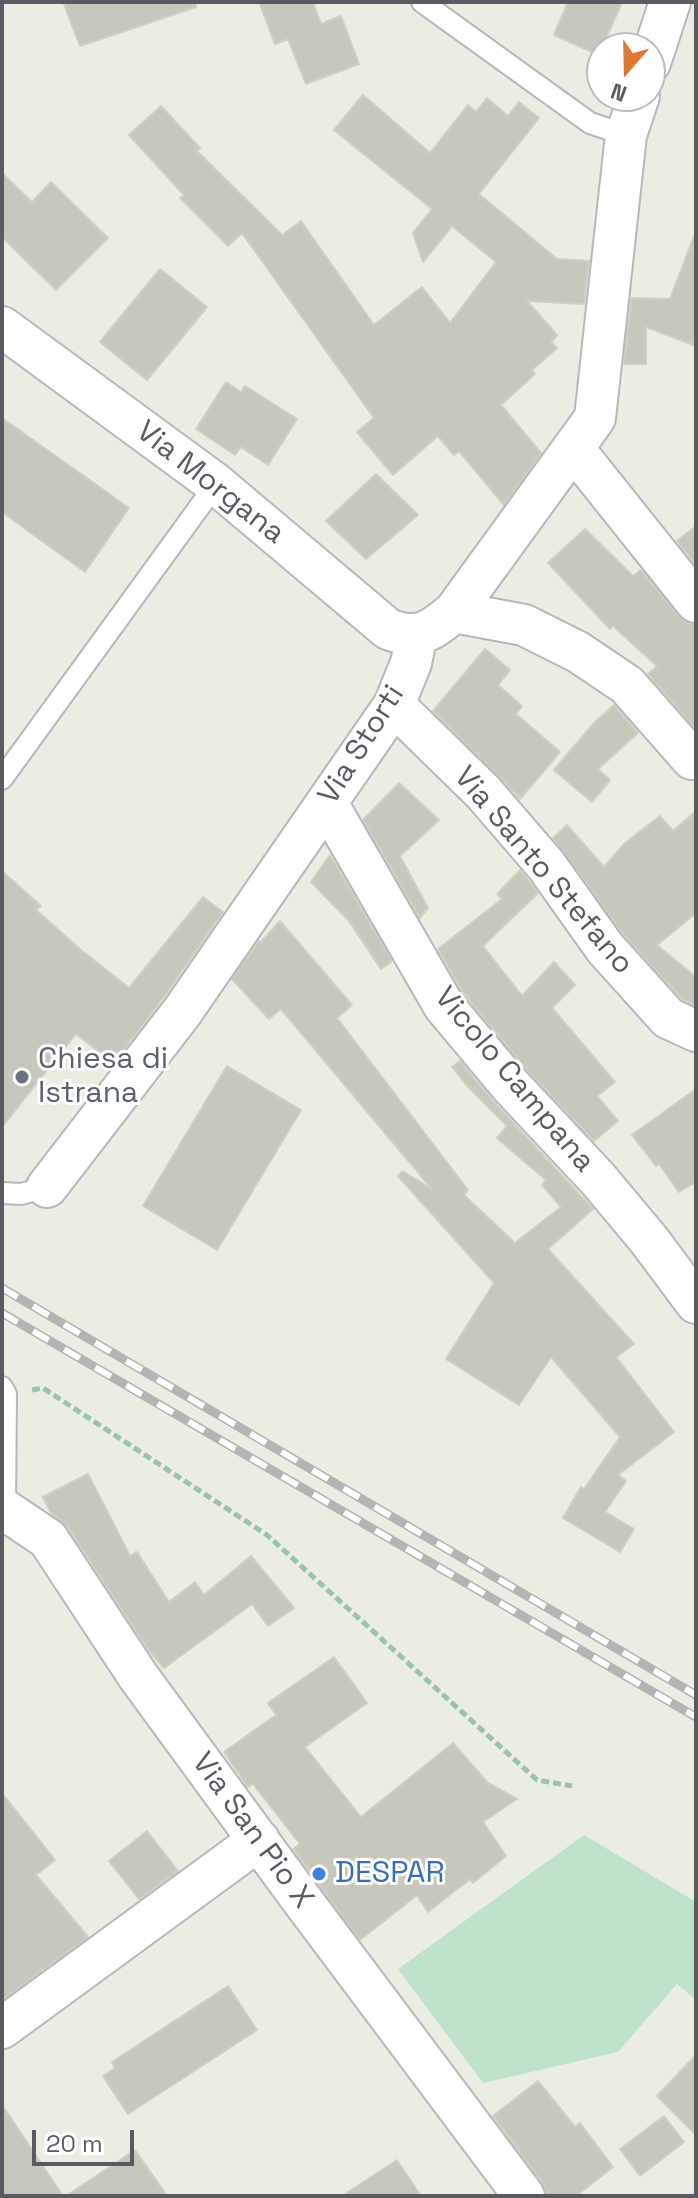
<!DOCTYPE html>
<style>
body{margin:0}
#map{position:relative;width:698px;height:2198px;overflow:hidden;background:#ebece2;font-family:"Space Grotesk",sans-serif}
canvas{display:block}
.frame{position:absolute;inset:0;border:4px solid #5a5b62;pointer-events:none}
.north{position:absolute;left:586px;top:32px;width:80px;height:80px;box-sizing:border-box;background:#fff;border:2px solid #bdbdc0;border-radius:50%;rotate:200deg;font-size:22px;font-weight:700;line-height:32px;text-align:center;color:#5a5b62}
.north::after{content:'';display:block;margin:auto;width:28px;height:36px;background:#dd7637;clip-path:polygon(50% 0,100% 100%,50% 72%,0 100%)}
.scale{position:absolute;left:32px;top:2130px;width:102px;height:36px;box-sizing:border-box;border:4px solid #5a5b62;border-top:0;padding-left:10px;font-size:24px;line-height:28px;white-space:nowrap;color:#5a5b62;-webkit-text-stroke:6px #fff;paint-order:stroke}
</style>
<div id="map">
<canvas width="698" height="2198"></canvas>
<div class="frame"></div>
<div class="north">N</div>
<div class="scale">20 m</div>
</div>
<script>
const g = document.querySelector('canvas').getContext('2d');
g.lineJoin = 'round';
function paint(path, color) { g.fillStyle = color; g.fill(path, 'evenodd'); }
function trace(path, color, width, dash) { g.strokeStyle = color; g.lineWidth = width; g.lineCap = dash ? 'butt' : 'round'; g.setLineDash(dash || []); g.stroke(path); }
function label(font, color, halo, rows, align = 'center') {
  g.font = font + ' "Space Grotesk",sans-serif'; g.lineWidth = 6; g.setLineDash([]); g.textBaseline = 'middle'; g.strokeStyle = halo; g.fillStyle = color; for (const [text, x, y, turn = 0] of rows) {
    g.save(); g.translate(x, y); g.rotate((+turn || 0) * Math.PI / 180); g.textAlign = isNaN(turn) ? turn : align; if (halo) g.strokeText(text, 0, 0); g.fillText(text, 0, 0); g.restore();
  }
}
paint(new Path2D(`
 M 584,1835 L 696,1902 L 696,2000 L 677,1984 L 618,2052 L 483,2083 L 398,1969 Z`), '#bfe2ca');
const building = new Path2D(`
 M 63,2 L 195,2 L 196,7 L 80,46 Z
 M 259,2 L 313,2 L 321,24 L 341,16 L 359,64 L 306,84 L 288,39 L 275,44 Z
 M 568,2 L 622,2 L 599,55 L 554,35 Z
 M 363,95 L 430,153 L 468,105 L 476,112 L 487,98 L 508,116 L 519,102 L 539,118 L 479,194 L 557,259 L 589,261 L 584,304 L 527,301 L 557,335 L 551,342 L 557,348 L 532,370 L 535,374 L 501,405 L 541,453 L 504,505 L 459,451 L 454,455 L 438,436 L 393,475 L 357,432 L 374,418 L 242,233 L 228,246 L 180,198 L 184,195 L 129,135 L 161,106 L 200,148 L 197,151 L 282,235 L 301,221 L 374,325 L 422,287 L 450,323 L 496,262 L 452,226 L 423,262 L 413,233 L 432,209 L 334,130 Z
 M 2,173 L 32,202 L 51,182 L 108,238 L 56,290 L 2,237 Z
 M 694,236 L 696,237 L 696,346 L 646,327 L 646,364 L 624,364 L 631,298 L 670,299 Z
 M 160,269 L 207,307 L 147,380 L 100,342 Z
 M 226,382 L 241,392 L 245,386 L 297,419 L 268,465 L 241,447 L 235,455 L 196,429 Z
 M 2,418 L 129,508 L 85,572 L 2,512 Z
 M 376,474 L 418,515 L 366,559 L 326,521 Z
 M 696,526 L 696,565 L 677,541 Z
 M 585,529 L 633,576 L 641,570 L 679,617 L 687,623 L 696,624 L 696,729 L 648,674 L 657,666 L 613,626 L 610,629 L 548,563 Z
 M 485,649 L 510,670 L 498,685 L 522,706 L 516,714 L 560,752 L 520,799 L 499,776 L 433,711 Z
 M 614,705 L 638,733 L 598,769 L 610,780 L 592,802 L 554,770 L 594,723 Z
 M 399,783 L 439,820 L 400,856 L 428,908 L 420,918 L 363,820 Z
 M 696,811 L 696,913 L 657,945 L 696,977 L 696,1006 L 682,999 L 623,934 L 553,838 L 567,825 L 604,867 L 625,843 L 660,816 L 673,831 Z
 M 330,855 L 392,961 L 381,969 L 349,921 L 311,882 Z
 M 520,870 L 538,893 L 483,946 L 522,996 L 554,962 L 575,985 L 552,1008 L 615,1082 L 597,1096 L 618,1121 L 594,1141 L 527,1070 L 463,993 L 438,949 L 502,899 L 497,894 Z
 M 2,871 L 41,906 L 36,910 L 81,950 L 129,988 L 203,897 L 223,912 L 163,998 L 114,1063 L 76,1034 L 2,1127 Z
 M 280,921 L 352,1005 L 337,1018 L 468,1190 L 464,1195 L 515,1243 L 561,1207 L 542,1185 L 546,1180 L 497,1138 L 507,1126 L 468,1087 L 452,1067 L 460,1061 L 493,1101 L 593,1209 L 548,1249 L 634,1344 L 616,1357 L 674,1432 L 618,1475 L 626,1481 L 605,1512 L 634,1529 L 620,1552 L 563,1518 L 581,1487 L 584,1489 L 620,1437 L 551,1357 L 519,1405 L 446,1359 L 494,1283 L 398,1176 L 402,1171 L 432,1189 L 281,1009 L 269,1019 L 232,979 L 259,941 L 261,942 Z
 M 227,1066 L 301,1110 L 217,1250 L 143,1206 Z
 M 696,1089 L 696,1182 L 679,1192 L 659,1164 L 656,1166 L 632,1135 Z
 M 88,1474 L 130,1556 L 137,1552 L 169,1602 L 195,1582 L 204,1595 L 251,1556 L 294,1608 L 268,1626 L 252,1604 L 164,1668 L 147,1648 L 67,1526 L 51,1513 L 43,1497 Z
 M 334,1657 L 367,1703 L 305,1747 L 361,1817 L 453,1743 L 488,1783 L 517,1799 L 483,1822 L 506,1856 L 473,1883 L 470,1879 L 428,1912 L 417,1895 L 360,1940 L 293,1849 L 300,1844 L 253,1784 L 248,1787 L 224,1752 L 276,1715 L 268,1703 Z
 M 2,1793 L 55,1860 L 36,1875 L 88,1937 L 2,2000 Z
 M 147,1831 L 178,1871 L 139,1899 L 109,1861 Z
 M 228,1986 L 257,2030 L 128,2114 L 103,2076 L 115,2068 L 112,2062 Z
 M 696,2055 L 696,2135 L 657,2096 Z
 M 538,2081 L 575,2127 L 580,2123 L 613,2167 L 576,2196 L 547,2196 L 542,2182 L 493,2116 Z
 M 2,2105 L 63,2196 L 2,2196 Z
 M 664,2116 L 684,2142 L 640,2176 L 620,2149 Z
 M 135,2150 L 167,2196 L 66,2196 Z
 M 397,2160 L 421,2196 L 342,2196 Z`);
paint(building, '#c7c7be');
trace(building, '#d0d0c1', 2);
const lane = new Path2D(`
 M 422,2 L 590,123 L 626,135
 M 2,779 L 216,484
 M 2,1193 L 21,1194 L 47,1187
 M 2,1387 L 6,1394 L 5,1510`);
const street = new Path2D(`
 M 650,63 L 670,2
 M 2,327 L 216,484 L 388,629 C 418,641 431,631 454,612 L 595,418 L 626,135 L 639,96
 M 573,448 L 696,602
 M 454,612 L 524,625 L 578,652 L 627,685 L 692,759 L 696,756
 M 394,705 L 483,792 L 546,865 L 605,948 L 668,1018 L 696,1031
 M 327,803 L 444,1006 L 510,1085 L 598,1179 L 649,1240 L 696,1303
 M 47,1187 L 182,1012 L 394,705 L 411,663 L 417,634
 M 2,1511 L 5,1510 L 48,1539 L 138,1676 L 299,1896 L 524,2196
 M 2,2028 L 259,1840`);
trace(lane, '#b7b7bd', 24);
trace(street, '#b7b7bd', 44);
trace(new Path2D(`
 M 32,1390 L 43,1388 L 267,1535 L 537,1780 L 572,1786`), '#9ac2b1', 5, [8, 4]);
trace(lane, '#fff', 20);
trace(street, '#fff', 40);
const rail = new Path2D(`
 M 2,1288 L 696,1695
 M 2,1313 L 696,1717`);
trace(rail, '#b4b4b5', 9);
trace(rail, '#fff', 6, [18]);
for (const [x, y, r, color] of [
 [22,1077,8,"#6b7280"],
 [319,1874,8,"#3f7fe0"]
]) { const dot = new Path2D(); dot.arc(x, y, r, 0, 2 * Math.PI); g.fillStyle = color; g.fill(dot); trace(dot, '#fff', 3); }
label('30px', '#5a5b62', '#fff', [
 ["Via Morgana",210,483,38],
 ["Via Storti",362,745,-58],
 ["Via Santo Stefano",543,871,50],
 ["Vicolo Campana",514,1080,50],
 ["Via San Pio X",252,1831,54]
]);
label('30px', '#5b616d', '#fff', [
 ["Chiesa di",38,1060],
 ["Istrana",38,1094]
], 'left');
label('30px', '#366cbe', '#fff', [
 ["DESPAR",335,1874]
], 'left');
</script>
